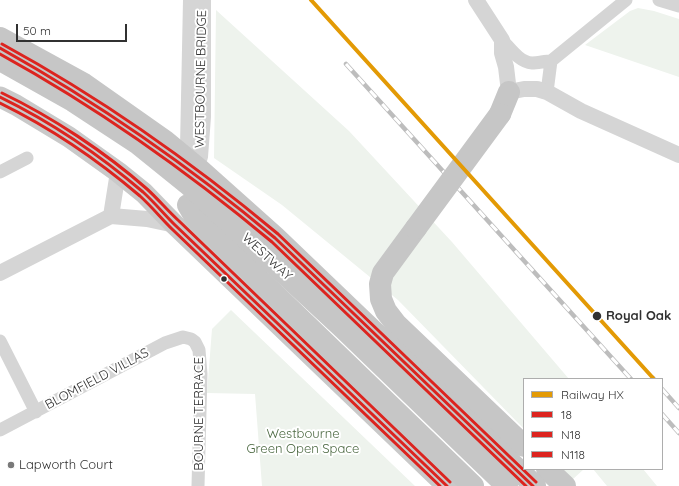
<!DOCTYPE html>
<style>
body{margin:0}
#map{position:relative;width:679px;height:486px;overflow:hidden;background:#fff;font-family:Quicksand,sans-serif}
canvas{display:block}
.legend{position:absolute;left:523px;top:378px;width:140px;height:92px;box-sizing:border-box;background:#fff;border:1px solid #adadad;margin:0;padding:5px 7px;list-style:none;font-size:12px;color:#313131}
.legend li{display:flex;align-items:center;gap:8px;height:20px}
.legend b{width:20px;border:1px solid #adadad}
.scale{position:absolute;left:16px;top:24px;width:111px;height:18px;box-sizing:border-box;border:2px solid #313131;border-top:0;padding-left:5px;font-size:12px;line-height:14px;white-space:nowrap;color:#313131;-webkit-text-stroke:3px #fff;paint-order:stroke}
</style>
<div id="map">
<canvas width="679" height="486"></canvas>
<ul class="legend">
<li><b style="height:5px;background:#e39a05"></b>Railway HX</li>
<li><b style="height:5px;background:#dc241f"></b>18</li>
<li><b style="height:5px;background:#dc241f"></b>N18</li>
<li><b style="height:5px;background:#dc241f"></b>N118</li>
</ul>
<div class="scale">50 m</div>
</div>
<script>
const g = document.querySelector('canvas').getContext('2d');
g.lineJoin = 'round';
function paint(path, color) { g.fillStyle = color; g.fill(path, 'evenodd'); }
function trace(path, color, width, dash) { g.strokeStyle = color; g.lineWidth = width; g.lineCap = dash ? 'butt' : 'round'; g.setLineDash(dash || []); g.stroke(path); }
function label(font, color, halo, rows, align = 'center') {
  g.font = font + ' Quicksand,sans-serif'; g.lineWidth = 4; g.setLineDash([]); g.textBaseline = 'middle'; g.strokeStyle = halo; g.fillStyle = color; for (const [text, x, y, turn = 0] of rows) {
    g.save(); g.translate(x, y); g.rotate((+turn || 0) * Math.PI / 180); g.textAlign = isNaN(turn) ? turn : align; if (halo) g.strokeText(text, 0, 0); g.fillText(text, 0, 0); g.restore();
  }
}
paint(new Path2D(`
 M 638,8 L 654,11 L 679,19 L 679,77 L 585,45 L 630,11 Z
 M 216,10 L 349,131 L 452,242 L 569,379 L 524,379 L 524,429 L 398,300 L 282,205 L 214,158 Z
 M 231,310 L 415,486 L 262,486 L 255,394 L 207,393 L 212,329 Z
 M 561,469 L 584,469 L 572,480 Z
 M 593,469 L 634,469 L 635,470 L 643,469 L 657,486 L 607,486 Z`), '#eef3ed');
trace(new Path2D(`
 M 659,0 L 679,6
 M 502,40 C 510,48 519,62 532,63 C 538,63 545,61 551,61
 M 547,92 L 551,61 L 626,0
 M 0,172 L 27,158
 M 0,341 L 36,412
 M 0,430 L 165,343 L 183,337 L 191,339 L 195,342 L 199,350 L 201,374 L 198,486`), '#d5d5d5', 13);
trace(new Path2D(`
 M 476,0 L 502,40 L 502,53 L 506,67 L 509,92 L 524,89 L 537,89 L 547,92 L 581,111 L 679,155
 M 188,147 L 191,0
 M 200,157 L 203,117 L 203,0
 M 111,216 L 118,172
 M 0,273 L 111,216 L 147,219 L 175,225`), '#d5d5d5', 16);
trace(new Path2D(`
 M 0,97 L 16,105 L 69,137 L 118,172 L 144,193 L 175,225 L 447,486`), '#c9c9c9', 21);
trace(new Path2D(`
 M 500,114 L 509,92
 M 188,205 L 195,217 L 202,224 L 473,486
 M 416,228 L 383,273 L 380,284 L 381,299 L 386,311 L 396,324 L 524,446
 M 547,469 L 565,486`), '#c6c6c6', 22);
const rail = new Path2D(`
 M 346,64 L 631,379
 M 653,378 L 654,379
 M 662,389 L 679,408
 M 662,414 L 679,433`);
trace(rail, '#bdbdbd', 4.5);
trace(rail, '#fff', 3, [9]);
trace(new Path2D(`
 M 0,38 L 84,84 L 165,141 L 200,170 L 275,237 L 535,486
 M 0,60 L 73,101 L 137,143 L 189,185 L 344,329 L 507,486
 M 416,228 L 500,114`), '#c6c6c6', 22);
trace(new Path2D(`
 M 0,48 C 100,104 187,164 275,238 L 533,486
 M 0,97 C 51,122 100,155 143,192 C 154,202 164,214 175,225 L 447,486`), '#dc241f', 3);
trace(new Path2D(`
 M 0,54 C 98,108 186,170 272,242 L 526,486
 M 0,103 C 49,127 98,160 140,196 C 151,206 161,218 172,229 L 440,486`), '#dc241f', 3);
trace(new Path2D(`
 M 2,44 C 101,98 192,162 278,234 L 536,482
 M 2,93 C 52,117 105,152 147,189 C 158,199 168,211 179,221 L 450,482`), '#dc241f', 3);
trace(new Path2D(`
 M 311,0 L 653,378`), '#e39a05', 4);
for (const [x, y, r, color] of [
 [224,279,3.5,"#313131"],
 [597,316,5,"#313131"],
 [11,465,4,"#797979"]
]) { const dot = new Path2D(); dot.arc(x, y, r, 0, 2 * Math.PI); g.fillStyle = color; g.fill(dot); trace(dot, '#fff', 1.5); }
label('13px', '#313131', '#fff', [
 ["WESTBOURNE BRIDGE",201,79,-89],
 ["WESTWAY",267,257,43],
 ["BLOMFIELD VILLAS",97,379,-28],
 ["BOURNE TERRACE",199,414,-90]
]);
label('bold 13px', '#313131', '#fff', [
 ["Royal Oak",606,316]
], 'left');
label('13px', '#4c6942', '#fff', [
 ["Westbourne",303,434],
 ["Green Open Space",303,449]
]);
label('13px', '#313131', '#fff', [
 ["Lapworth Court",19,465]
], 'left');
</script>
